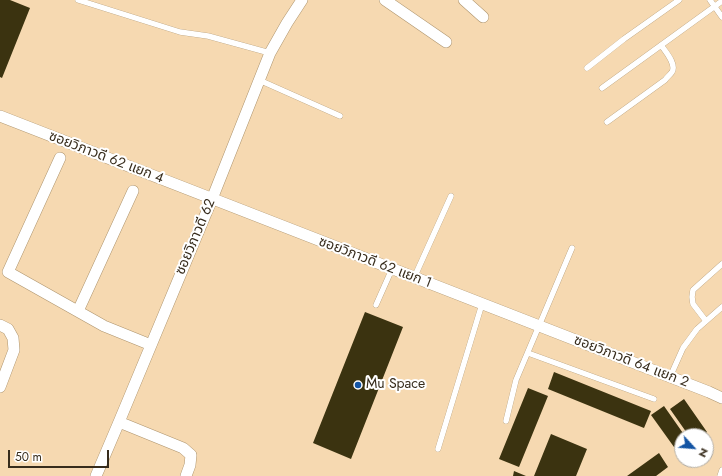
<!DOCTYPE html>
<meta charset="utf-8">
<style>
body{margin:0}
#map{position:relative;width:722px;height:476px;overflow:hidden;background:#f6d9b1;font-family:Jost,sans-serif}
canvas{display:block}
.north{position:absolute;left:674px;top:428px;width:40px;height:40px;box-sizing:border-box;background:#fff;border:1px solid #afaba4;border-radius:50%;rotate:116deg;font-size:11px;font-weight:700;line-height:16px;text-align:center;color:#372c1c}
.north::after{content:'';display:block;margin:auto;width:14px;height:18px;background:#1354a4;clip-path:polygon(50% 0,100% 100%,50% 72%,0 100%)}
.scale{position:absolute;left:8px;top:450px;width:101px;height:18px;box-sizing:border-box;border:2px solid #372c1c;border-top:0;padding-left:5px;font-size:12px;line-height:14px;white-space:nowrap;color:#372c1c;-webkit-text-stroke:3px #fff;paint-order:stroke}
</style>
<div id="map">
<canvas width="722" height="476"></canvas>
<div class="north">N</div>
<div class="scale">50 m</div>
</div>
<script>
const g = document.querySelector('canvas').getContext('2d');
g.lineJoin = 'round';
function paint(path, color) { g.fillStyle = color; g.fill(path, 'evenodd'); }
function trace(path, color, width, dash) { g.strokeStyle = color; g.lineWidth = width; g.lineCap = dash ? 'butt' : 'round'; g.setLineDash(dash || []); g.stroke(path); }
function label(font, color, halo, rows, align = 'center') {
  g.font = font + ' Jost,"Noto Sans Thai",sans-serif'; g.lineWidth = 4; g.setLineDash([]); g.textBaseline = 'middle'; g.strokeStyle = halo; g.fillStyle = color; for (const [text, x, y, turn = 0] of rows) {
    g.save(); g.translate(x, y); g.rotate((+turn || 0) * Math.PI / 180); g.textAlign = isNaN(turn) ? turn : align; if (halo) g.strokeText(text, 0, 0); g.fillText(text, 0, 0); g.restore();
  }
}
paint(new Path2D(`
 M 0,0 L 10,0 L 30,8 L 2,78 L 0,77 Z
 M 365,312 L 403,327 L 351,459 L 313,443 Z
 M 554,372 L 651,411 L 644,428 L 548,389 Z
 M 528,388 L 548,396 L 519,467 L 499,459 Z
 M 684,399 L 707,432 L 702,436 L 689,436 L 670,409 Z
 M 664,406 L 685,436 L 682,436 L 682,442 L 674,447 L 651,415 Z
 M 551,434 L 587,449 L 576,476 L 534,476 Z
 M 659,453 L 668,467 L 656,476 L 627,476 Z
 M 514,471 L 526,476 L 513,476 Z`), '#3b3310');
const service = new Path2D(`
 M 78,0 L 180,32 L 208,36 L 270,53
 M 710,0 L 722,17
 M 587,68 L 624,39 L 679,0
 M 259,80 L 340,116
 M 602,88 L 722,1
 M 607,122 L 665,80 C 667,77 670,75 672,72 C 677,64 665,51 661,45
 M 414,278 L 451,196
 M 376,305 L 392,269
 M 706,321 L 693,304 L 692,297 L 693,290 L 722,264
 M 528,353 L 654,399
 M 670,377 L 683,348 L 697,329 L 722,307
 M 506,421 L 516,380 L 572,248
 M 438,449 L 482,304
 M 720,476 L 722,470`);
const minor = new Path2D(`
 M 385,0 L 446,42
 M 464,0 L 483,17
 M 0,116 L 709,392 L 722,398
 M 60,158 L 8,272 L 104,326 L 151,345
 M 78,311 L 133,191
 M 0,325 L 8,329 L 13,338 L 14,350 L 0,387
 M 119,422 L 183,448 L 191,455 L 190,465 L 186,476
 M 96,476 L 119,422 L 212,199 L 270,53 L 287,23 L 302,0`);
trace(service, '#ae946d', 6);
trace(minor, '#ae946d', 12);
trace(service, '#fff', 5.5);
trace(minor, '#fff', 11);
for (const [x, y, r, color] of [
 [358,385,4,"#1354a4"]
]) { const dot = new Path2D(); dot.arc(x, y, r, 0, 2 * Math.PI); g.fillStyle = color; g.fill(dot); trace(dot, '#fff', 1.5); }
label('14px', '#372c1c', '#fff', [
 ["ซอยวิภาวดี 62 แยก 4",106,158,21],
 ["ซอยวิภาวดี 62",196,237,-67],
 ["ซอยวิภาวดี 62 แยก 1",375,263,21],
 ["ซอยวิภาวดี 64 แยก 2",631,362,21]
]);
label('14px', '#372c1c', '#fff', [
 ["Mu Space",366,385]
], 'left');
</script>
